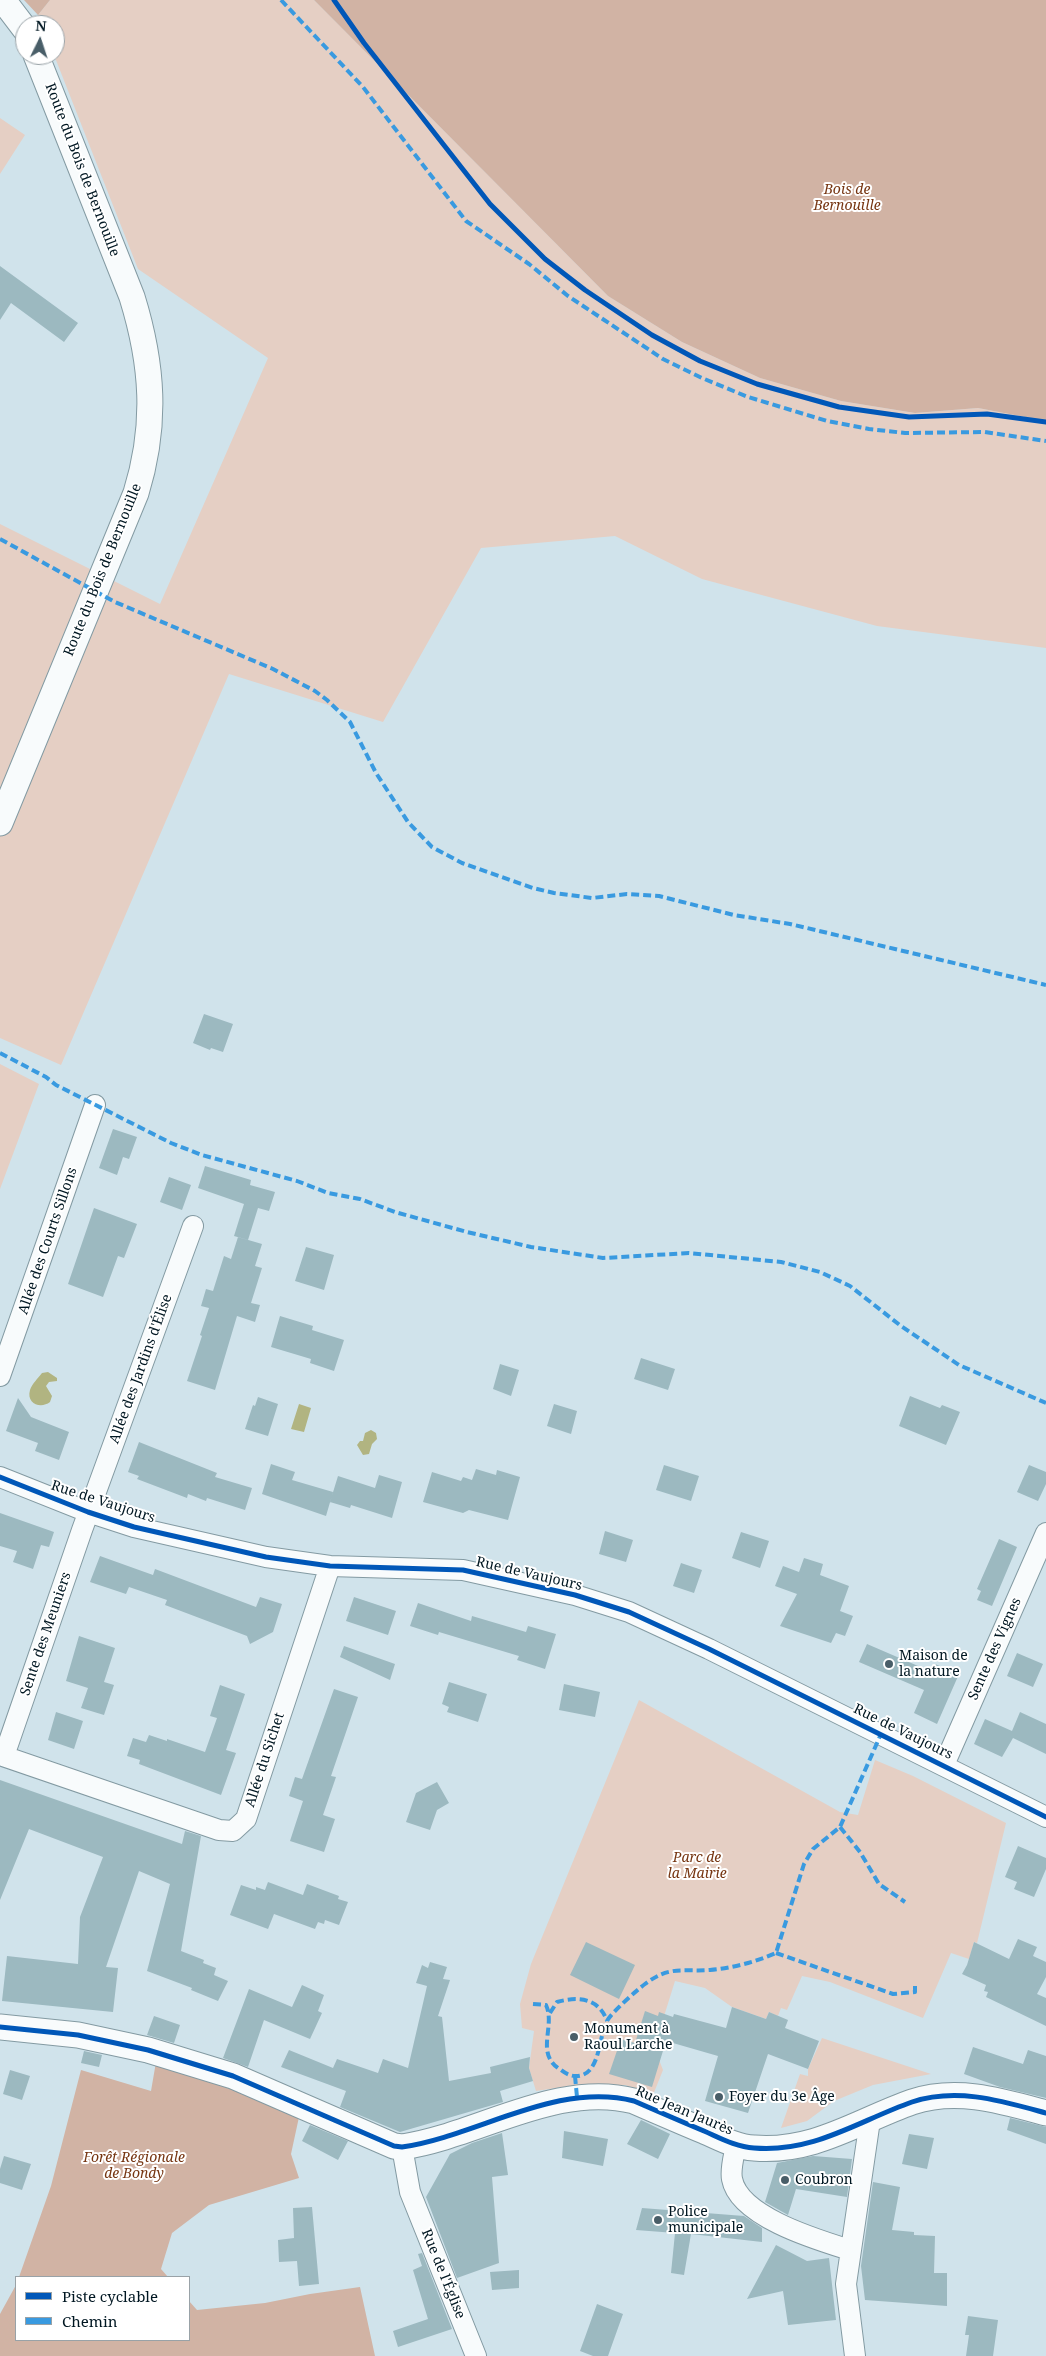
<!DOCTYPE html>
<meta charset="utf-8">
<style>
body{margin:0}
#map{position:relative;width:1046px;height:2356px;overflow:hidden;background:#d0e3eb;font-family:"Noto Serif",serif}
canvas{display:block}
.legend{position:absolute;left:15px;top:2276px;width:175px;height:65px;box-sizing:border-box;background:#fff;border:1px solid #99a2a7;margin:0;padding:6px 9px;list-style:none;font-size:15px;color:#001722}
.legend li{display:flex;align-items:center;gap:10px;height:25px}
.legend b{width:25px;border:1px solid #99a2a7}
.north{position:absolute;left:15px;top:15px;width:50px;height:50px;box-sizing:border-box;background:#fff;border:1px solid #99a2a7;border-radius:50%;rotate:4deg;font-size:14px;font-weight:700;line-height:20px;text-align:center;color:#001722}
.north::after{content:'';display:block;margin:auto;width:18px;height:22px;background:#495e68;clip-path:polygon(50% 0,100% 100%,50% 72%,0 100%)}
</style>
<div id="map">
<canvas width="1046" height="2356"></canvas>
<ul class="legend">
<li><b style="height:6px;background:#0057b8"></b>Piste cyclable</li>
<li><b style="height:6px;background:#399ae0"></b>Chemin</li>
</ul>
<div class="north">N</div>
</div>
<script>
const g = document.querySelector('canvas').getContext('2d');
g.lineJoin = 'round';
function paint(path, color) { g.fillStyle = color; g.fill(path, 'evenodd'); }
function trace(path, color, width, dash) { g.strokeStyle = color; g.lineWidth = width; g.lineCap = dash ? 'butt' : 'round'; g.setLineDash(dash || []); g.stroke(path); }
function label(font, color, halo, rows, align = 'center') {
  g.font = font + ' "Noto Serif",serif'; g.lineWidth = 4; g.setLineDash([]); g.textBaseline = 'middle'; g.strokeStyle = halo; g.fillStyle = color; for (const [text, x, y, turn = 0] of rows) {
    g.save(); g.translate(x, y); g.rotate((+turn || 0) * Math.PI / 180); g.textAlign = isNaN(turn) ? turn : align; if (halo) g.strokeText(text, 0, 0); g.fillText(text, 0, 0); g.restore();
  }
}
paint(new Path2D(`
 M 50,0 L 314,0 L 608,296 L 682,342 L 760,378 L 841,401 L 915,413 L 978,408 L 1046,421 L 1046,648 L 877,626 L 702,579 L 615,536 L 481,548 L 383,722 L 229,674 L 61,1065 L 0,1038 L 0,524 L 160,604 L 268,358 L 138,269 L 54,55 L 55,25 L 42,25 L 38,15 Z
 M 0,118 L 25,135 L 0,174 Z
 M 0,1064 L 39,1084 L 0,1189 Z
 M 639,1700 L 840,1812 L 858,1815 L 875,1760 L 913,1776 L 1006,1823 L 977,1943 L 974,1942 L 969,1959 L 951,1953 L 923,2018 L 830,1982 L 802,1976 L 787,2010 L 781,2008 L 778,2016 L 769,2012 L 766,2019 L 732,2007 L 705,1988 L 675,1981 L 660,2029 L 656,2052 L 663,2070 L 653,2095 L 625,2085 L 563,2087 L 536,2091 L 529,2068 L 534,2031 L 522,2028 L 520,2004 L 531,1964 Z
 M 822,2038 L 931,2074 L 873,2085 L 834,2101 L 807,2121 L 781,2128 L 800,2074 L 808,2076 L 808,2069 Z`), '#e5cfc4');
paint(new Path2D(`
 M 24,0 L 50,0 L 38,15 Z
 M 314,0 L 1046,0 L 1046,421 L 978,408 L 915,413 L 841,401 L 760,378 L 682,342 L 608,296 Z
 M 156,2062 L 249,2090 L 299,2117 L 291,2154 L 299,2178 L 209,2205 L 172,2233 L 161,2269 L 168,2277 L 19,2277 L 51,2186 L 81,2070 L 151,2091 Z
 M 16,2285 L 16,2340 L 189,2340 L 189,2301 L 197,2310 L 265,2303 L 310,2294 L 360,2287 L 375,2356 L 0,2356 L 0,2314 Z`), '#d1b3a4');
paint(new Path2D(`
 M 48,1372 L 57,1378 L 57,1381 L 49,1382 L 46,1386 L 52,1396 L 50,1402 C 41,1409 26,1404 30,1390 C 32,1384 38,1378 42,1373 Z
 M 299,1404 L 311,1408 L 304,1432 L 291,1429 Z
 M 371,1430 L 376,1433 L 377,1439 L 372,1444 L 369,1454 L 363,1455 L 357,1445 L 360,1441 L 363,1441 L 365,1433 Z`), '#b1b481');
paint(new Path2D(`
 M 0,266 L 78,323 L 64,342 L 11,303 L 0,320 Z
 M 204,1014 L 233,1024 L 223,1052 L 211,1048 L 210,1050 L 193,1043 Z
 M 113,1129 L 137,1137 L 129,1159 L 123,1157 L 117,1175 L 99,1168 Z
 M 205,1166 L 251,1180 L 250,1185 L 275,1192 L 269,1211 L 258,1208 L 248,1240 L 234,1236 L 244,1204 L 198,1188 Z
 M 169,1177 L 191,1185 L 182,1210 L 160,1202 Z
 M 94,1208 L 137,1224 L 124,1258 L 118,1256 L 103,1297 L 68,1284 Z
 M 238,1237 L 262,1244 L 255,1266 L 262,1268 L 251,1303 L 260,1305 L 255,1322 L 237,1316 L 215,1390 L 187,1381 L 202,1336 L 200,1335 L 209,1308 L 201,1306 L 206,1289 L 213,1291 L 224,1256 L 231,1259 Z
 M 306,1247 L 334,1255 L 324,1290 L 295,1281 Z
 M 280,1316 L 313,1326 L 312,1330 L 344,1340 L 334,1371 L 310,1363 L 311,1359 L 271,1347 Z
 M 641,1358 L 675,1369 L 668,1390 L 634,1379 Z
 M 500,1364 L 519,1370 L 511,1396 L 493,1389 Z
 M 910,1396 L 940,1408 L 942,1405 L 960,1412 L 946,1445 L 899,1426 Z
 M 258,1397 L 278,1404 L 268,1436 L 245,1429 L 253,1405 L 255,1406 Z
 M 18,1398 L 31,1417 L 69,1432 L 59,1460 L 35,1451 L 38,1443 L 6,1431 Z
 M 554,1404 L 577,1411 L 571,1434 L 547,1426 Z
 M 139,1442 L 217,1473 L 215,1477 L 252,1488 L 245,1510 L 207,1498 L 206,1501 L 188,1494 L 187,1498 L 137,1479 L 139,1476 L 128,1472 Z
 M 271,1464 L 295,1472 L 292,1480 L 333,1492 L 326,1516 L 262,1494 Z
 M 664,1465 L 699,1476 L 691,1501 L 656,1490 Z
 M 1029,1465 L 1046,1472 L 1046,1484 L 1038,1501 L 1017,1492 Z
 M 476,1469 L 496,1475 L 497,1470 L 520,1477 L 508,1520 L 469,1510 L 463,1513 L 423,1502 L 432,1472 L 461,1481 L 463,1477 L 472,1480 Z
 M 379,1475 L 402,1482 L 392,1518 L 351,1505 L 350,1508 L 330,1502 L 338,1476 L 375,1488 Z
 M 0,1513 L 54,1532 L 49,1547 L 41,1545 L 33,1569 L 13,1562 L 17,1551 L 0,1546 Z
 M 605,1531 L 633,1540 L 626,1562 L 599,1554 Z
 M 741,1532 L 769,1541 L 760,1568 L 732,1558 Z
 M 999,1539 L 1017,1547 L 992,1606 L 977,1600 L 981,1591 L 977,1589 Z
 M 100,1556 L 153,1575 L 155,1569 L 256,1607 L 260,1597 L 282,1604 L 273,1632 L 250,1644 L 247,1636 L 165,1605 L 167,1600 L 129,1587 L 126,1594 L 90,1582 Z
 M 804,1558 L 823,1564 L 820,1575 L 849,1586 L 840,1611 L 853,1616 L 845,1636 L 836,1633 L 831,1643 L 780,1626 L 797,1594 L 775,1586 L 783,1566 L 799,1572 Z
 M 681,1563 L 702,1570 L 694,1593 L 673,1586 Z
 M 354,1597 L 396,1611 L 388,1635 L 346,1621 Z
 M 418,1603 L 471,1621 L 472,1616 L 526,1632 L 528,1626 L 556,1634 L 545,1669 L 517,1660 L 519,1656 L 439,1632 L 438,1635 L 410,1626 Z
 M 79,1636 L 115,1648 L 104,1682 L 114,1685 L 104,1715 L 81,1708 L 88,1688 L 66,1681 Z
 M 867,1644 L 932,1672 L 935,1664 L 959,1674 L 937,1724 L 914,1713 L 924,1690 L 859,1662 Z
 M 344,1646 L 395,1664 L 390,1680 L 340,1657 Z
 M 1017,1653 L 1043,1664 L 1033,1687 L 1007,1676 Z
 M 449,1682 L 487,1694 L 478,1722 L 447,1712 L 449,1707 L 442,1704 Z
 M 564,1684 L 600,1692 L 595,1717 L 559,1710 Z
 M 220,1685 L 245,1694 L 226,1750 L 236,1753 L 221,1795 L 139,1764 L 140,1760 L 127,1756 L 133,1738 L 146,1742 L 149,1735 L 167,1741 L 167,1739 L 205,1752 L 217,1718 L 210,1716 Z
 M 334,1689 L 358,1697 L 331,1776 L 336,1777 L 323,1815 L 335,1819 L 324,1852 L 290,1841 L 303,1801 L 289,1796 L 295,1777 L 302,1779 Z
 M 56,1712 L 83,1721 L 74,1749 L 48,1740 Z
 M 1020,1712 L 1046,1724 L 1046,1754 L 1013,1738 L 1002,1757 L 974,1744 L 985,1719 L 1012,1731 Z
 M 0,1780 L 182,1844 L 185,1831 L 201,1836 L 181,1951 L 204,1960 L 203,1963 L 216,1968 L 214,1975 L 228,1981 L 218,2001 L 191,1990 L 192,1988 L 147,1971 L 170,1884 L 139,1871 L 106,1967 L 118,1968 L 113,2012 L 2,2001 L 7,1956 L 78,1964 L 80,1917 L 103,1857 L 29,1829 L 0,1900 Z
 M 437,1782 L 449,1803 L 437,1810 L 430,1830 L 406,1822 L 416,1793 Z
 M 1018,1846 L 1046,1858 L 1046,1869 L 1034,1897 L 1014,1889 L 1017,1882 L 1005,1877 Z
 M 268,1882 L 303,1895 L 307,1884 L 339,1896 L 338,1899 L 348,1902 L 339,1925 L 325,1920 L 324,1924 L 318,1922 L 315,1929 L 274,1914 L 268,1929 L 230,1915 L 241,1885 L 256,1890 L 256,1887 L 265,1890 Z
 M 1018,1939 L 1037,1947 L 1033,1956 L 1046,1962 L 1046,1977 L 1037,1994 L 1046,1998 L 1046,2026 L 986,1997 L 988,1992 L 984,1991 L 986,1985 L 962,1974 L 967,1965 L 974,1942 L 1009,1959 Z
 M 586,1942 L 635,1965 L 619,1999 L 570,1975 Z
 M 430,1962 L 447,1967 L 443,1979 L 450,1980 L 438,2016 L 442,2017 L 449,2081 L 491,2073 L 490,2067 L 530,2057 L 529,2068 L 533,2081 L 500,2091 L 503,2102 L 400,2132 L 340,2107 L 346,2091 L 281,2067 L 289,2050 L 333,2068 L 337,2059 L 378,2073 L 383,2059 L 408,2068 L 427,1986 L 416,1983 L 422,1965 L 428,1968 Z
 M 302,1985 L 324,1995 L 318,2011 L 322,2013 L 310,2039 L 264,2020 L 248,2067 L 223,2058 L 249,1989 L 292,2007 Z
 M 732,2007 L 766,2019 L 769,2012 L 788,2020 L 785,2028 L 819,2041 L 808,2069 L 768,2054 L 748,2113 L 705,2101 L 718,2056 L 666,2041 L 652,2087 L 609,2074 L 621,2039 L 635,2043 L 645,2011 L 658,2016 L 659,2012 L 673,2017 L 674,2014 L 726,2028 Z
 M 154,2016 L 180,2025 L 174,2043 L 147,2035 Z
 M 973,2047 L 1023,2064 L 1028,2050 L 1046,2056 L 1046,2098 L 1000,2087 L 964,2074 Z
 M 84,2051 L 102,2055 L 99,2067 L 81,2063 Z
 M 10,2070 L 30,2076 L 22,2100 L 3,2094 Z
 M 1010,2118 L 1046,2127 L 1046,2144 L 1007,2130 Z
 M 641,2120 L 670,2134 L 658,2159 L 627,2144 Z
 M 310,2125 L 348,2141 L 338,2160 L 302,2141 Z
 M 564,2131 L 608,2139 L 603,2166 L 562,2158 Z
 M 502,2133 L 508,2175 L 492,2177 L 499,2263 L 457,2278 L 426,2197 L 450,2154 L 472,2143 Z
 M 909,2134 L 934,2138 L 927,2169 L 902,2164 Z
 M 4,2156 L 31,2164 L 22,2190 L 0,2183 L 0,2169 Z
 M 813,2156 L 852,2159 L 847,2197 L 796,2189 L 788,2215 L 765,2202 L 777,2163 Z
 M 873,2182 L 900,2187 L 892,2230 L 914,2232 L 914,2235 L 935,2236 L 934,2273 L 947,2273 L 947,2306 L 865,2300 L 861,2266 Z
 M 312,2207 L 319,2284 L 299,2286 L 297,2261 L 279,2262 L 278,2240 L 294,2238 L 293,2208 Z
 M 642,2208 L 744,2216 L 762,2228 L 762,2242 L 691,2234 L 684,2275 L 671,2273 L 675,2233 L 636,2230 Z
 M 776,2245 L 807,2261 L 829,2258 L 836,2320 L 788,2325 L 783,2291 L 747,2299 Z
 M 422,2253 L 452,2329 L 398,2347 L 393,2331 L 428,2319 L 413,2270 L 422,2266 L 418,2254 Z
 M 519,2270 L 519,2288 L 492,2290 L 490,2272 Z
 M 597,2304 L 623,2314 L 608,2356 L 593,2356 L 580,2351 Z
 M 968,2316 L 998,2320 L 993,2356 L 966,2356 L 969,2335 L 965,2335 Z`), '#9cb9c0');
const minor = new Path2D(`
 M 0,1376 L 95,1105
 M 0,1477 L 88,1512 L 134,1527 L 266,1557 L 330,1566 L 463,1570 L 575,1595 L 629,1612 L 709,1649 L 1046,1817
 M 0,1755 L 219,1830 L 233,1831 L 246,1819 L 330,1566
 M 4,1756 L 82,1530 L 193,1226
 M 944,1765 L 1046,1533
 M 736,2145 C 734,2156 730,2169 732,2179 C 739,2217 818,2240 850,2250
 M 402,2147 L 410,2192 L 476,2356
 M 855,2356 L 846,2284 L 870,2120`);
const tertiary = new Path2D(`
 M 3,0 L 25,29
 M 0,823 L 136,493 C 157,425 153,365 132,297 L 36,55
 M 0,2027 L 78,2035 L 148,2050 L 233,2076 L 394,2146 L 402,2147 C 478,2136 556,2081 634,2101 C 657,2111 680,2121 704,2131 C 720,2138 736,2147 754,2148 C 814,2153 858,2121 912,2102 C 957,2087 1002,2101 1046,2113`);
trace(minor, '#839aa2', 22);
trace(tertiary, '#839aa2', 27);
trace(minor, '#f8fbfc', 20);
trace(tertiary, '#f8fbfc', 25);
trace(new Path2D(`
 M 281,0 L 363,87 L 466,221 L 529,264 L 568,296 L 663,359 L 702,378 L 748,397 L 827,421 L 869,429 L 905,433 L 985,432 L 1046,441
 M 0,539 L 115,602 L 273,669 L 315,691 L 327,700 L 350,722 L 376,773 L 408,822 L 432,847 L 462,863 L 533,888 L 554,893 L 592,898 L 627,894 L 659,896 L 734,915 L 790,924 L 1046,985
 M 0,1053 L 46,1077 L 56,1085 L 171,1143 L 202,1155 L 297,1181 L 328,1193 L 360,1199 L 395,1212 L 467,1232 L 531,1247 L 603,1258 L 689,1253 L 781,1262 L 820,1272 L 850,1286 L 901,1326 L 959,1365 L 1046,1403
 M 840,1827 L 860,1852 L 879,1884 L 905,1902
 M 776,1953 L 893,1994 L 915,1992 L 915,1984
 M 533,2004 L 546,2005 C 556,2027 534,2054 561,2070 C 565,2073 570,2076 575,2076 C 601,2077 598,2037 607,2021 C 611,2013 637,1990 645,1984 C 670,1965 683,1972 710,1970 C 733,1968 755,1962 776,1953 L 804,1864 L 813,1849 L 840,1827 L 881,1734
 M 550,2013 L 557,2002 C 578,1996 599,1998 607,2021
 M 575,2076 L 577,2097`), '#399ae0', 4, [8, 4]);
trace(new Path2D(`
 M 334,0 L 364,43 L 490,204 L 545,259 L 585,290 L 652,335 L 700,361 L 757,384 L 839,407 L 909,417 L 987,414 L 1046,422
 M 0,1477 L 88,1512 L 134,1527 L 266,1557 L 330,1566 L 463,1570 L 575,1595 L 629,1612 L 709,1649 L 1046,1817
 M 0,2027 L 78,2035 L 148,2050 L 233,2076 L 394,2146 L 402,2147 C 478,2136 556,2081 634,2101 C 657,2111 680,2121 704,2131 C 720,2138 736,2147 754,2148 C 814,2153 858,2121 912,2102 C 957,2087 1002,2101 1046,2113`), '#0057b8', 5);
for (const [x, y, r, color] of [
 [889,1664,5,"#495e68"],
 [574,2037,5,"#495e68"],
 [719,2097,5,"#495e68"],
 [785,2180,5,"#495e68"],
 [658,2220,5,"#495e68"]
]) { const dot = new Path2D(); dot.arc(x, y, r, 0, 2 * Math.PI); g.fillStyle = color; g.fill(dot); trace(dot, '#fff', 2); }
label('14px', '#001722', '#fff', [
 ["Route du Bois de Bernouille",82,170,69],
 ["Route du Bois de Bernouille",103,570,-68],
 ["Allée des Courts Sillons",48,1241,-71],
 ["Allée des Jardins d'Élise",141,1369,-70],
 ["Rue de Vaujours",103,1502,18],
 ["Rue de Vaujours",529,1574,13],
 ["Sente des Meuniers",46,1634,-71],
 ["Sente des Vignes",995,1649,-66],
 ["Rue de Vaujours",903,1732,26],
 ["Allée du Sichet",265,1760,-72],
 ["Rue Jean Jaurès",684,2111,23],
 ["Rue de l'Église",443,2274,68]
]);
label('italic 14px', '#763511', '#fff', [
 ["Bois de",847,190],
 ["Bernouille",847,206],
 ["Parc de",697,1858],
 ["la Mairie",697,1874],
 ["Forêt Régionale",134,2158],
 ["de Bondy",134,2174]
]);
label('14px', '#001722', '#fff', [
 ["Maison de",899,1656],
 ["la nature",899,1672],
 ["Monument à",584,2029],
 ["Raoul Larche",584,2045],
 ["Foyer du 3e Âge",729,2097],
 ["Coubron",795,2180],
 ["Police",668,2212],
 ["municipale",668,2228]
], 'left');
</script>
